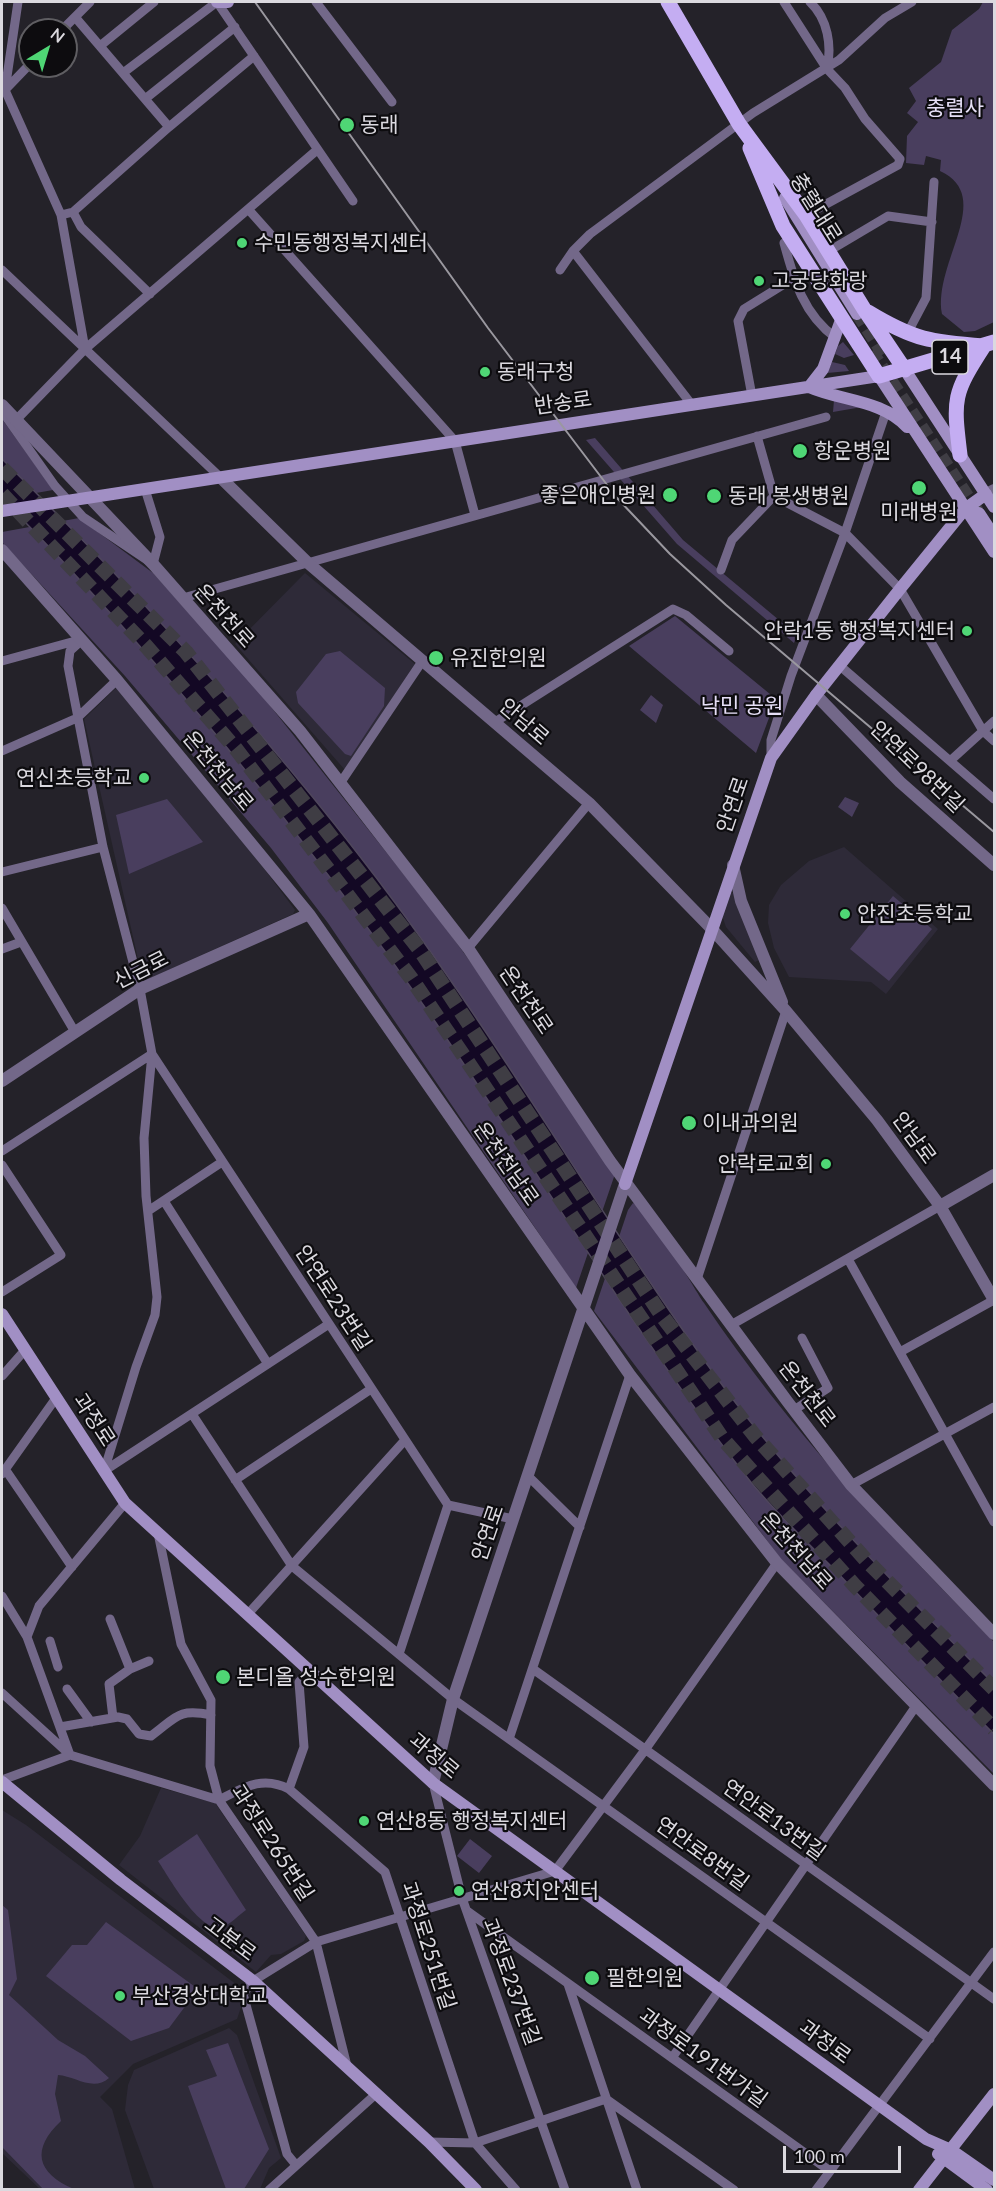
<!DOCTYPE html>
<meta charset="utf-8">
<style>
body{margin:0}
#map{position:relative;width:996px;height:2191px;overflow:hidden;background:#242229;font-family:Lato,sans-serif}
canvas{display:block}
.frame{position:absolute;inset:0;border:3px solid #dbd9df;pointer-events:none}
.north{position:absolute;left:18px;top:18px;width:60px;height:60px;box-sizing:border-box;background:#0d0c0f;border:2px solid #5f5e62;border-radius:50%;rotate:38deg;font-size:16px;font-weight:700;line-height:24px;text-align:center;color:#dbd9df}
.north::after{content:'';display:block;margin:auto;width:21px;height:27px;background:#4fd675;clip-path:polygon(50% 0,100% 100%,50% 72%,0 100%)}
.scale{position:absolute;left:783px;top:2146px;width:118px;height:27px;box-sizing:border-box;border:3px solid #dbd9df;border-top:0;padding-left:8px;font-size:18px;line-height:21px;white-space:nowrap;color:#dbd9df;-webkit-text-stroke:4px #0d0c0f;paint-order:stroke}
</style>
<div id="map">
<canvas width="996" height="2191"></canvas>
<div class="frame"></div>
<div class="north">N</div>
<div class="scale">100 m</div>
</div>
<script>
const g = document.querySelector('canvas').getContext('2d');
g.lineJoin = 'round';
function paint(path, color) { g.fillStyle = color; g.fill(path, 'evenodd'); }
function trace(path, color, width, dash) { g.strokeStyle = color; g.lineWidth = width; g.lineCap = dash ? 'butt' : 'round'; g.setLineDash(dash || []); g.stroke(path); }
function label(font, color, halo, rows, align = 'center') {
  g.font = font + ' Lato,"Noto Sans KR",sans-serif'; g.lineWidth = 4.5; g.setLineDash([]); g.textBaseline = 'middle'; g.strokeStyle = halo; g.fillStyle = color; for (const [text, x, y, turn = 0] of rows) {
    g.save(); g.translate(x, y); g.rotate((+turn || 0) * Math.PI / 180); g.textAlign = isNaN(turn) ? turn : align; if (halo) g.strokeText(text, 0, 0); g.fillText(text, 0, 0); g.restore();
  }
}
paint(new Path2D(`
 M 305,573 L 415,664 L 345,770 L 235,644 Z
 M 116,688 L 241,838 L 295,910 L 293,914 L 148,979 L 142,977 L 84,719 Z
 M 844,847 L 938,929 L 886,994 L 871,982 L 789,977 L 774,948 L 768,923 L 769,905 L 781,885 L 809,861 Z
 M 730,893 L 735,893 L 759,960 L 755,962 L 726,927 L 722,915 Z
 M 161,1788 L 215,1803 L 306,1936 L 304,1941 L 281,1954 L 271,1955 L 256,1972 L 119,1865 L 140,1836 Z
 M 2,1810 L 26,1825 L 237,1985 L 241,2007 L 237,2019 L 133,2064 L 100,2097 L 112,2109 L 135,2189 L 40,2189 L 2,2153 Z
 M 229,2028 L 237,2035 L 281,2158 L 269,2168 L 260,2189 L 154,2189 L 125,2110 L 128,2085 L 134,2070 Z`), '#2e2a38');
paint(new Path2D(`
 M 983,2 L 994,2 L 994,322 L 975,331 L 964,332 L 942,314 C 933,262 996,197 940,171 L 941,160 L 926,156 L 924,165 L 906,163 L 907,136 L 918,122 L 907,113 L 916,101 L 909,88 L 941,62 L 952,30 L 979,9 Z
 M 843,342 L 854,355 L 844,358 L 835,354 L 838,346 Z
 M 832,362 L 845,365 L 849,371 L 827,373 Z
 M 834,400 L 862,407 L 833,412 Z
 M 2,419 L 51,487 L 53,490 L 2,499 Z
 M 595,438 L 683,540 L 797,635 L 794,643 L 677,544 L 586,440 Z
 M 79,518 L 153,573 L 252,683 L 440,920 L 490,989 L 615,1174 L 576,1288 L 328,923 L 271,848 L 125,676 L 2,542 L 2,532 Z
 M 675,616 L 776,699 L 756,753 L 629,646 Z
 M 340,651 L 385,688 L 384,706 L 351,756 L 345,754 L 298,703 L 296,692 L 326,654 Z
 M 651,695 L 663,705 L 656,723 L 640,710 Z
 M 845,797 L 859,803 L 852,817 L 838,807 Z
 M 167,799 L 203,842 L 129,874 L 116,815 Z
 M 893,896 L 932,929 L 889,981 L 850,949 Z
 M 633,1203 C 651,1213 691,1283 704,1303 C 788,1428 889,1535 994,1642 L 994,1774 L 781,1559 L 594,1311 L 628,1210 Z
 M 197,1834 L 246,1910 C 239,1915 231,1923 224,1927 C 201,1936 169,1877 158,1861 Z
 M 470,1839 L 492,1856 L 479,1873 L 457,1856 Z
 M 2,1905 L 8,1910 L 17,1979 L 9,1995 L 58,2040 L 85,2056 L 109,2078 C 93,2092 75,2076 58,2075 L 55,2094 L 61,2121 C 31,2149 36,2173 74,2189 L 43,2189 L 2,2147 Z
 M 106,1922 L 198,1989 L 169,2028 L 131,2041 L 46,1976 L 72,1945 L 87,1945 Z
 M 228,2043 L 269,2149 L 244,2189 L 226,2189 L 188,2086 L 217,2076 L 206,2050 Z`), '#493e5e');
const water = new Path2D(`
 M 2,459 C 143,598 278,745 396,904 C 510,1058 605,1224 717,1378 C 798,1489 898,1587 994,1684 L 994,1734 C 940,1680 886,1624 833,1568 C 805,1540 775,1512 750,1481 C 635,1335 540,1174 434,1020 C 305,835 160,659 2,498 Z`);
paint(water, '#130824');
trace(water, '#4f475c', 1.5);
trace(new Path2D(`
 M 857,314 L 885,358
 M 872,351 L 978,511`), '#3f3d44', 12, [12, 6]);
trace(new Path2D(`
 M 2,468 L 186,652 L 420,950 L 662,1316 L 755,1436 L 866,1560 L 994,1689
 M 2,494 L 146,646 L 236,749 L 411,978 L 722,1438 L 855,1586 L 994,1729`), '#3f3d44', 15, [15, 8]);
trace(new Path2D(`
 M 18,2 L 5,90 L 61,215 L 85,349
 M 217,2 L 353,201
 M 316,2 L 392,102
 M 784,2 L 827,69 L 845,88 L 865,119 L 900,159 L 898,165 L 806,215
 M 810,2 C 828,19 832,46 827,69
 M 75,17 L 169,127
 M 62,30 L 90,2
 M 100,46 L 154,2
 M 123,73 L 217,2
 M 5,90 L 30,64
 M 145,99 L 235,27
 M 248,209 L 455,441 L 475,515
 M 73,212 L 81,227 L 150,294
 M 61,215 L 73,212 L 169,127 L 254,56
 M 791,238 L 784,243 C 794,280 803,314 836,338
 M 573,251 L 692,405
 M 829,251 L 888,216 L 932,222
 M 2,270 L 221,478
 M 560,270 L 573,251 L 590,234 L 753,113 L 839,60 L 885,18 L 912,2
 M 907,334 L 926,298 L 934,182
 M 752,396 L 738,321 L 744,309 L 786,283 L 794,281
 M 2,411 L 55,486 L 83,517 L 153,564 L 160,537 L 145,489
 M 17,419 L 85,349 L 317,150
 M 757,436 L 774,496 L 845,533 L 900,589 L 983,731 L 994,741
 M 721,570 L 732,540 L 774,496
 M 183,598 L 826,417
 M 82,640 L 70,651 L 68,666 L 103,847 L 140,989 L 152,1054 L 144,1138 L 146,1196 L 157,1297 L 155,1315 L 136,1367 L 104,1471
 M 2,661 L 79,640
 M 839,665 L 994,799
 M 495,722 L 673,609 L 686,615 L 729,651
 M 2,751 L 77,718 L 117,680
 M 771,758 L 771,740 L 791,676 L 845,533 L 886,412
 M 950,761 L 994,721
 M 341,782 L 423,660
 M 2,872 L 103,847
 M 2,908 L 75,1032
 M 468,948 L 589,803
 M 2,949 L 21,942
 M 2,1151 L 152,1054 L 448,1505 L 513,1519
 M 2,1165 L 61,1255 L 2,1292
 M 164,1201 L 268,1364
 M 148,1211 L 222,1162
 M 848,1259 L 994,1522
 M 697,1279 L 786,1011
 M 731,1325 L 940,1206
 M 900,1352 L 994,1300
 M 2,1376 L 25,1350
 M 794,1410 L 828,1388 L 802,1338
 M 192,1414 L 292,1566 L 453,1699 L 930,2039
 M 5,1469 L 72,1567
 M 104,1471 L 329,1324
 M 2,1474 L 56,1398
 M 528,1476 L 580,1527
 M 235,1480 L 371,1389
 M 851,1485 L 994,1407
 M 158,1533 L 181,1644 L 211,1700 L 210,1766 L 219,1800 L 316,1942 L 347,2066
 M 2,1596 L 27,1637 L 70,1755
 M 247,1615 L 405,1440
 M 110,1619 L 130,1669 L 109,1684 L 113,1718
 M 27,1637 L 39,1606 L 125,1503
 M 50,1641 L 58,1667
 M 399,1654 L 448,1505
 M 130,1669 L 149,1661
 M 533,1669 L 994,1999
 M 309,1671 L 299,1682 L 304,1747 L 289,1789 L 385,1872 L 475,2143 L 516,2190
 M 67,1689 L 91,1722
 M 2,1693 L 68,1753
 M 60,1727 L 118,1717 L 127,1719 L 139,1734 L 151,1736 C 176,1718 177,1708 211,1715
 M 509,1739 L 630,1375
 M 2,1780 L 70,1755 L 219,1800 C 243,1788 262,1775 289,1789
 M 433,1783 L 462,1898 L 565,2190
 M 467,1911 L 830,2171
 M 568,1984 L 637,2190
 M 672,2058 L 916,1706
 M 429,2142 L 475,2143 L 606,2099 L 734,2190
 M 296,2165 L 287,2154 L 243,1994 L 253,1981 L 316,1942 L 555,1871 L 645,1750 L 777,1563
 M 269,2190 L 376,2094
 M 816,2190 L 994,1952`), '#736889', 9);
trace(new Path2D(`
 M 2,405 L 153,564 L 300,731 L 468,948 L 610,1161 L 787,1401 L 851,1485 L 994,1634
 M 221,478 L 308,563 L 589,803 L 711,928 L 786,1011 L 877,1120 L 940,1206 L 994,1300
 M 986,494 L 994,490
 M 2,550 L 117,680 L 309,914 L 630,1375 L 777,1563 L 994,1785
 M 816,695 L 900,782 L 994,865
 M 733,865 L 741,901 L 782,1002
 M 2,1081 L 140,989 L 309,914
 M 940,1206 L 994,1175
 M 433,1783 L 453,1699 L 625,1184`), '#736889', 12);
trace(new Path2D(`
 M 217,2 L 228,2
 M 785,198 L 857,314
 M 841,320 L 823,369 L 809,387 C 841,401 883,400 907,427
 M 905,370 L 994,507
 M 2,511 L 879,376 L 994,552
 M 979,513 L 994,536
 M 625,1184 L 771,758 L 816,695 L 900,589 L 965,509 L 986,494
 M 2,1314 L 125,1503 L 433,1783 L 926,2139 L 951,2150 L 994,2180
 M 2,1782 L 121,1880 L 253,1981 L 429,2142 L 476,2190
 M 938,2154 L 987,2190
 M 919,2190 L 994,2094`), '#a18fc4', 12);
trace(new Path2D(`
 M 668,2 L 739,124 L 806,215 L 864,309 L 905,370
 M 750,148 L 783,226 L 879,376 L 994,342
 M 868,312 C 914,340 931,342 984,346 C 953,394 953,398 960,455`), '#c4adf2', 15);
trace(new Path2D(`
 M 255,2 L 488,328 L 617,498 L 670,554 L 726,605 L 994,832`), '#9a989f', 2);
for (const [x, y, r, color] of [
 [347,125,8,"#4fd675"],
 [242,243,6,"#4fd675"],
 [759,281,6,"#4fd675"],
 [485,372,6,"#4fd675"],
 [800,451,8,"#4fd675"],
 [919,488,8,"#4fd675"],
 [670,495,8,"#4fd675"],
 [714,496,8,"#4fd675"],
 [967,631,6,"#4fd675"],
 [436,658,8,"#4fd675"],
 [144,778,6,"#4fd675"],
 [845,914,6,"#4fd675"],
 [689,1123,8,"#4fd675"],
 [826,1164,6,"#4fd675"],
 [223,1677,8,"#4fd675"],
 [364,1821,6,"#4fd675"],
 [459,1891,6,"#4fd675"],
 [592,1978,8,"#4fd675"],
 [120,1996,6,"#4fd675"]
]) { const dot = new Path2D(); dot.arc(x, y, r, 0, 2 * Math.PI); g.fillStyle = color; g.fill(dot); trace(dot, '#0d0c0f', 2); }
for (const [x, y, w] of [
 [950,357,36]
]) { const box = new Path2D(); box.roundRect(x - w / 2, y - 17, w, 34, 4.5); g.fillStyle = '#0d0c0f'; g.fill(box); trace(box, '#dbd9df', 1.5); }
label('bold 20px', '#dbd9df', null, [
 ["14",950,357]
]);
label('21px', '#e6dff7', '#0d0c0f', [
 ["충렬사",955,108],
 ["낙민 공원",742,706]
]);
label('21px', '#dbd9df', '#0d0c0f', [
 ["동래",360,125],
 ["수민동행정복지센터",254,243],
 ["고궁당화랑",771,281],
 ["동래구청",497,372],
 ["항운병원",814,451],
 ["좋은애인병원",656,495,"right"],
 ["동래 봉생병원",728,496],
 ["미래병원",919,512,"center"],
 ["안락1동 행정복지센터",955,631,"right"],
 ["유진한의원",450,658],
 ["연신초등학교",132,778,"right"],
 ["안진초등학교",857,914],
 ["이내과의원",702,1123],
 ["안락로교회",814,1164,"right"],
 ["본디올 성수한의원",236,1677],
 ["연산8동 행정복지센터",376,1821],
 ["연산8치안센터",471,1891],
 ["필한의원",606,1978],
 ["부산경상대학교",132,1996]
], 'left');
label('21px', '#dbd9df', '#0d0c0f', [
 ["충렬대로",816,208,58],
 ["반송로",563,403,-8],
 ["온천천로",224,616,48],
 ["안남로",524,722,41],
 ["안연로98번길",917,767,44],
 ["온천천남로",218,771,50],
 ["안연로",733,805,-71],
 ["신금로",141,970,-27],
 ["온천천로",526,1000,56],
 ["안남로",914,1138,54],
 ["온천천남로",506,1164,55],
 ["안연로23번길",333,1298,57],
 ["온천천로",807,1394,52],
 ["과정로",94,1420,57],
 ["안연로",488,1533,-71],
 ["온천천남로",796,1551,48],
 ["과정로",434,1756,40],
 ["연안로13번길",774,1820,36],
 ["과정로265번길",272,1843,57],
 ["연안로8번길",702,1854,36],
 ["고분로",230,1939,37],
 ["과정로251번길",428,1946,72],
 ["과정로237번길",511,1982,70],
 ["과정로",825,2042,36],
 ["과정로191번가길",703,2058,36]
]);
</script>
